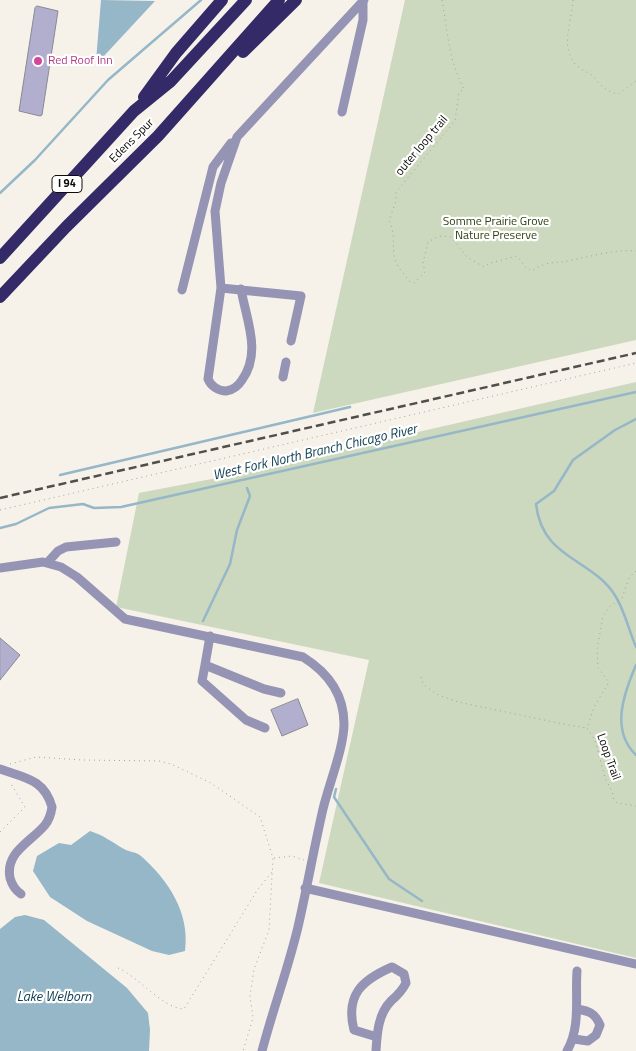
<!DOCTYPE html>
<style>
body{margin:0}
canvas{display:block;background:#f6f1e9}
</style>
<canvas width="636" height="1051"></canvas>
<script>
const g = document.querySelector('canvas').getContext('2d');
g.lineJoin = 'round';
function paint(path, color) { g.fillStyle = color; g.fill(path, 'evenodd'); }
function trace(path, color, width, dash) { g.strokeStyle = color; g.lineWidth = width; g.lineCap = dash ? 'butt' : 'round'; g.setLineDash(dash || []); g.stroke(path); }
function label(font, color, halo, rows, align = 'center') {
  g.font = font + ' "Titillium Web",sans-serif'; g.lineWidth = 4.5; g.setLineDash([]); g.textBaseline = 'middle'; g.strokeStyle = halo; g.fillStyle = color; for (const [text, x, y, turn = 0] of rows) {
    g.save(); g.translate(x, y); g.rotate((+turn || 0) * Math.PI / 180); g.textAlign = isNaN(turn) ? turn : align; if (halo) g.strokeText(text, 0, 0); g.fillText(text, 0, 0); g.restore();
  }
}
paint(new Path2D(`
 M 405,0 L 636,0 L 636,340 L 313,413 Z
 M 636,382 L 636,958 L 319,883 L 369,660 L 116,607 L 139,493 L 222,477 Z`), '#cdd9be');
paint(new Path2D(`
 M 101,0 L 155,1 L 103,57 L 96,61 Z
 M 90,831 C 103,835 112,842 124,849 C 129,852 137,852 141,856 C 169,881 190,913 185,951 L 169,955 L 152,951 L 87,921 L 50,897 L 33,871 L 37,856 L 59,843 L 71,845 Z
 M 25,915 L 44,920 L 127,988 L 148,1013 L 150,1030 L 149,1051 L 0,1051 L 0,929 L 15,917 Z`), '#95b7c8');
trace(new Path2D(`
 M 0,193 L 35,160 L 108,80 L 201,0
 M 636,419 L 615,430 L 573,460 L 554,491 L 536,504 C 542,560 593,558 616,597 C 625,612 629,631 636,647
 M 60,475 L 350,407
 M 0,528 L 16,524 L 49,508 L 83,504 L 94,508 L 121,507 L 636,392
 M 203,621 L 230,564 L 237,530 L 250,496 L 247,488
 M 636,665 C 624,693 610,730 636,755
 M 336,789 L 334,797 L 389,879 L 422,901`), '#95b7c8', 2.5);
const building = new Path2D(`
 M 37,6 L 58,11 L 42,115 L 40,116 L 19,111 L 35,8 Z
 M 0,638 L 20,655 L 0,680 Z
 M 298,699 L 308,725 L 282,736 L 271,710 Z`);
paint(building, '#b2afce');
trace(building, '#898991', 1);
trace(new Path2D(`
 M 442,0 C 448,32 448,59 464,89 L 459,92 L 455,121 L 396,192 L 396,201 L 389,221 C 399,239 386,254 403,273 C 407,277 407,282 414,283 L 425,272 L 423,263 L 428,242 L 439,236 L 451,237 L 467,257 L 484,267 L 490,263 L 517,256 L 526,268 L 532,271 C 547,260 556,264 572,260 C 593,256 615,249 636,251
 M 573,0 C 572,21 560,45 575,64 C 580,70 589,72 594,77 C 601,86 607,92 618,94 L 636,81
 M 0,510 L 636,363
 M 636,571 L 629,578 L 622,598 L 609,607 L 603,616 L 597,650 L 598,668 L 609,682 L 594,707 L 587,728 L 595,740 L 605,778 L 612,791 L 614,800 L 617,803 L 636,806
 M 421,677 L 423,684 L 436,694 L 458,702 L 563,724 L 587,728
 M 10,764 L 36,757 L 82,760 L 159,761 L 171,764 L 211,783 L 260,817 L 273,858 L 269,930 L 254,969 L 250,996 L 253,1018 L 243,1051
 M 0,832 L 25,807 L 10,782
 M 274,858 L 292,856 L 304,860
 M 118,968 C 139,977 162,1008 184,1009 L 258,889 L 272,872`), '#a4a09a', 1, [1, 4]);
trace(new Path2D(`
 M 342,112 L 363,20 L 363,1
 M 221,288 L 208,379 C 211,386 218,391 226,391 C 233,390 239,385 242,380 C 262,352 246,319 241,289
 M 182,290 L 213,167 L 231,143
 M 291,341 L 301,296 L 221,288 L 215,211 L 221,183 L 237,137 L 364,0
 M 283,377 L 286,362
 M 47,563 L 58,551 L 66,547 L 116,542
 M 0,568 L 43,562 L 61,567 L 77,577 L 125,619 L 303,657 C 327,672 344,693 344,724 C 344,747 329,784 323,809 C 314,848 307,888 298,927 C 288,969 273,1009 262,1051
 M 210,636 L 205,665 L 264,689 L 281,693
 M 205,665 L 202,681 L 246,720 L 265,728
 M 0,769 C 25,778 44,779 52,807 C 51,814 49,820 45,825 C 31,842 5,852 10,878 C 12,885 15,890 21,894
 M 305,888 L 636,964
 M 574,1039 L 588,1041 L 596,1035 L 600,1025 C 595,1013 589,1011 577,1009
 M 376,1051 C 377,1034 378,1014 391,1001 C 398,995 402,991 406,983 L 404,974 L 392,967 C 362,980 345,995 354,1030 L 377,1037
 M 567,1051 C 581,1026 575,998 577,971`), '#9594b4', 9);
trace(new Path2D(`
 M 243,52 L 296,0
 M 144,97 L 176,53 L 222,0
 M 0,258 L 134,111 L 171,81 L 246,0
 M 0,297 L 66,227 L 158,136 L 279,0`), '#342a68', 12);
trace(new Path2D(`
 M 0,498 L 636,353`), '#514f4a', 2.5, [8, 4]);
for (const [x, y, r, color] of [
 [38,61,5,"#d1479c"]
]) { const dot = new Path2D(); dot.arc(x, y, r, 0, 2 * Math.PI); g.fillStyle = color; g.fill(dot); trace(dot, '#fff', 2); }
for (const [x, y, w] of [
 [67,184,30]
]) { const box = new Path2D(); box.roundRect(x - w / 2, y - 8.5, w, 17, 4); g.fillStyle = '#fff'; g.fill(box); trace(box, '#0e0c09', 1); }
label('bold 11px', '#0e0c09', null, [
 ["I 94",67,184]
]);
label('12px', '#b23c85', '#fff', [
 ["Red Roof Inn",48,61]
], 'left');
label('12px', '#0e0c09', '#fff', [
 ["Edens Spur",132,141,-45],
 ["outer loop trail",422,146,-50],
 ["Loop Trail",608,757,70]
]);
label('12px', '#2f4010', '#fff', [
 ["Somme Prairie Grove",496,222],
 ["Nature Preserve",496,236]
]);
label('italic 14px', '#0e3d50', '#fff', [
 ["West Fork North Branch Chicago River",315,453,-13],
 ["Lake Welborn",54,998]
]);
</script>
